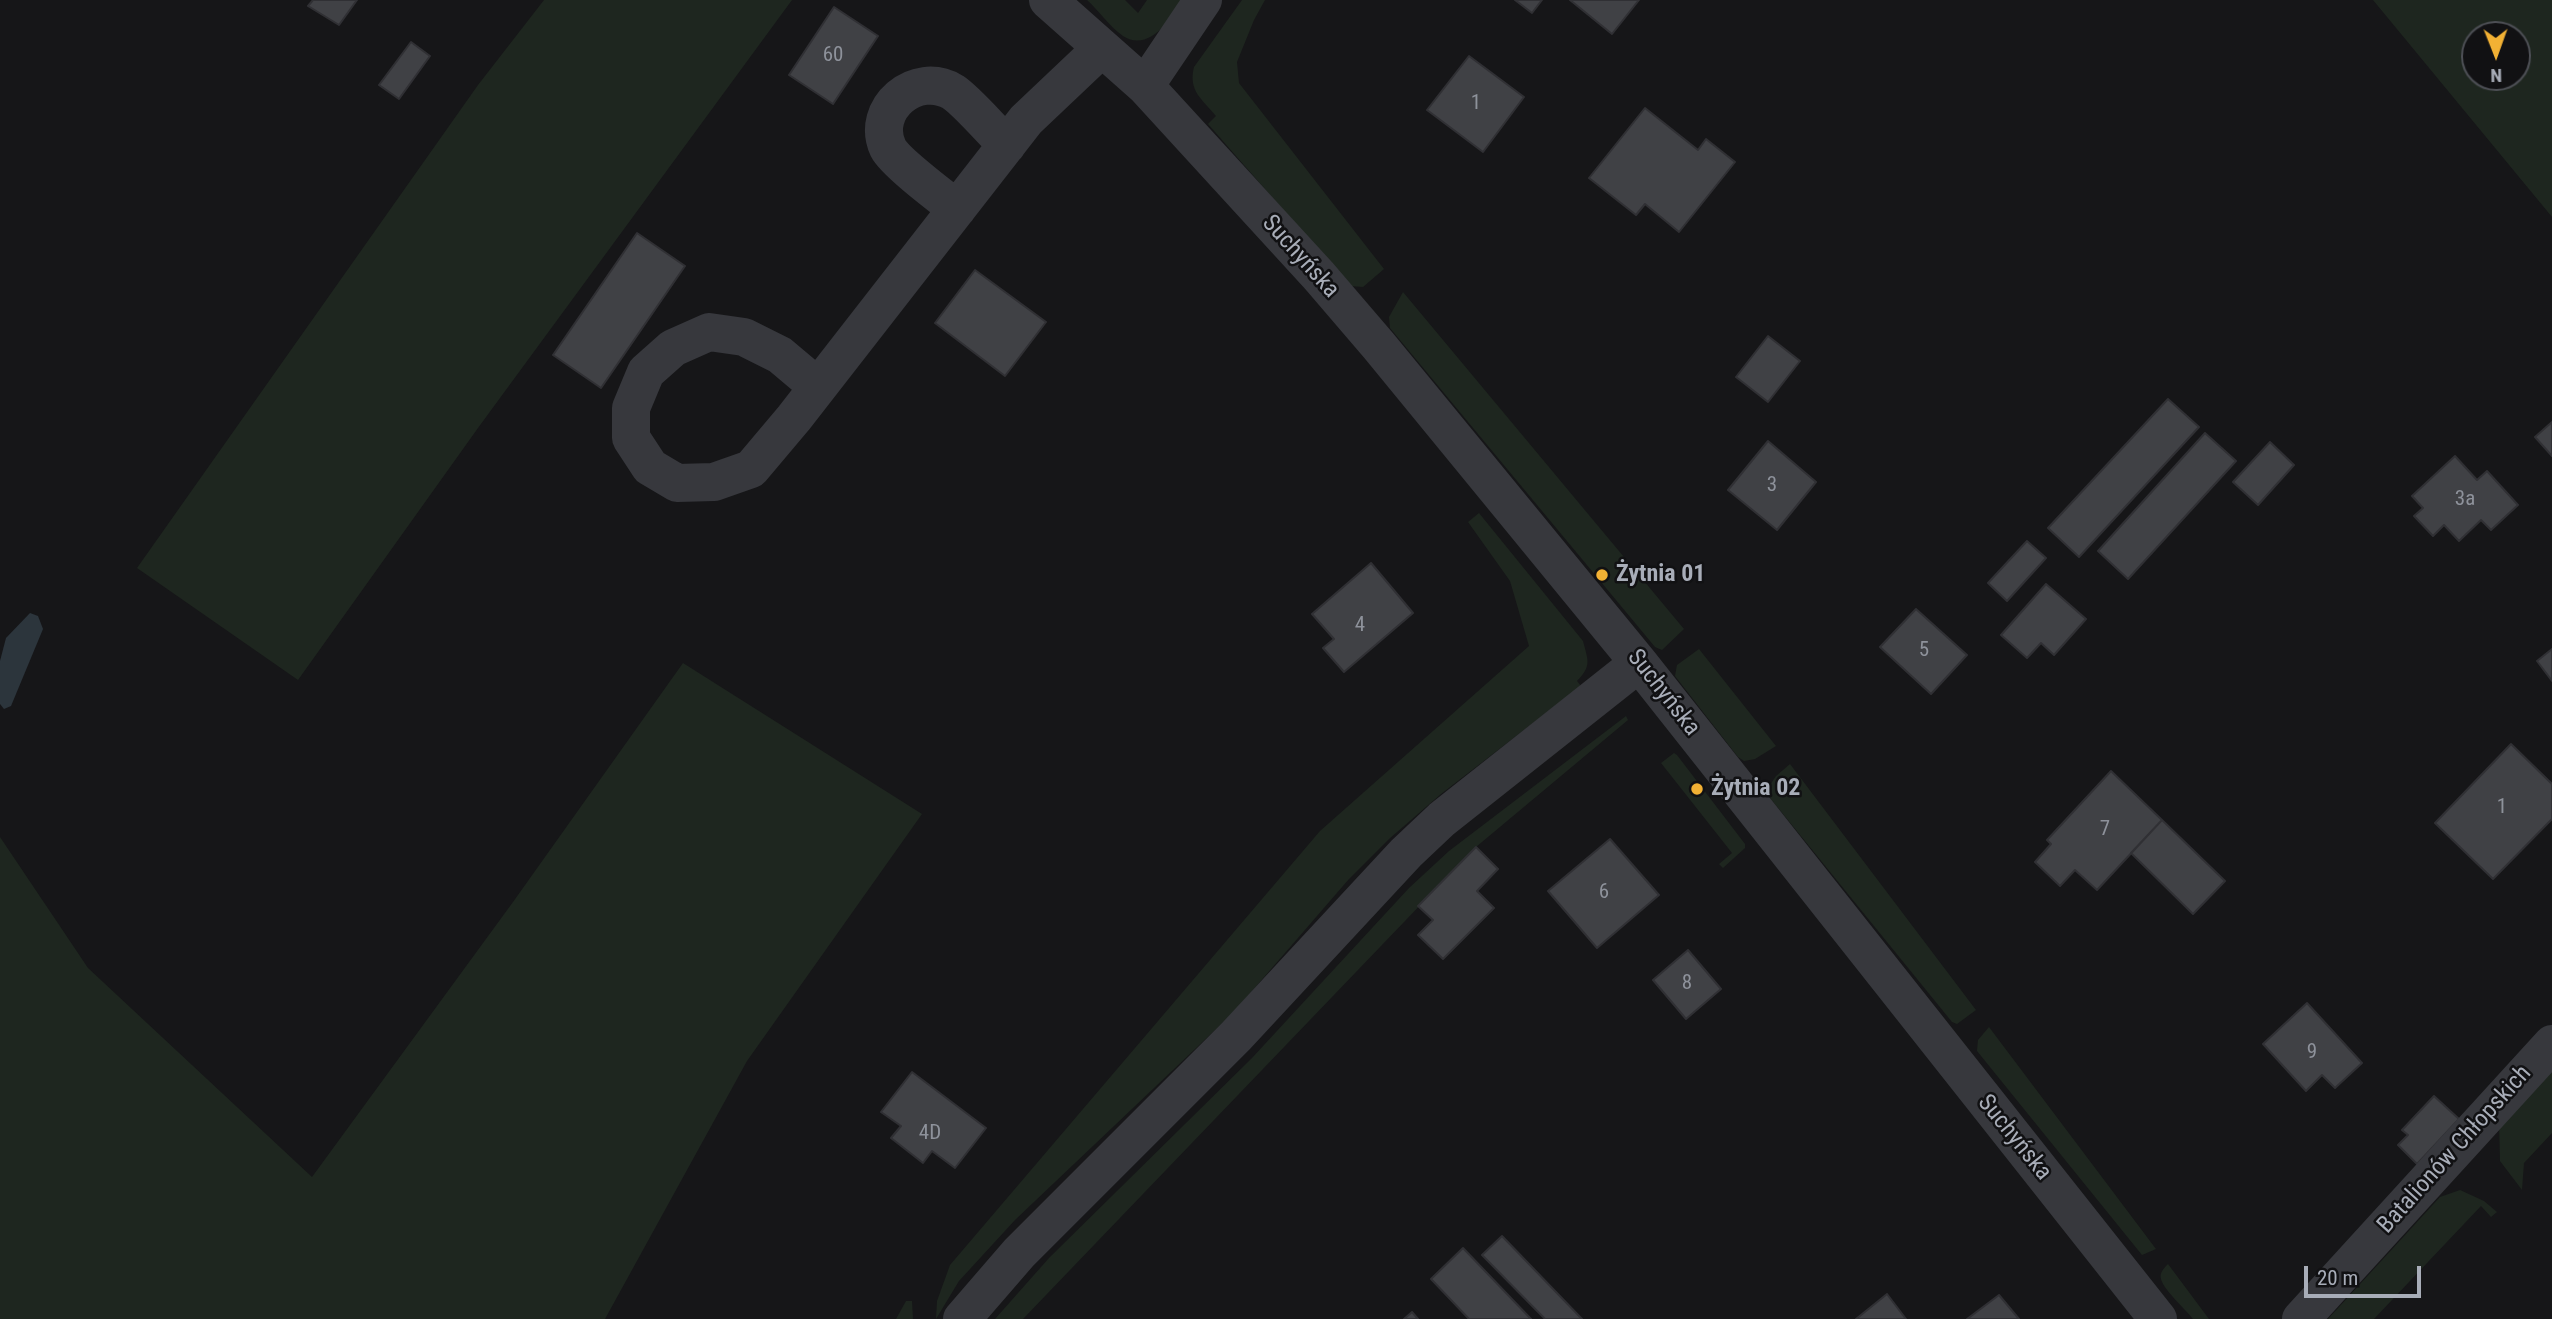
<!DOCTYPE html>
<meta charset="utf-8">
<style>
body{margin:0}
#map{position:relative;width:2552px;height:1319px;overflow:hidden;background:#161618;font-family:"Roboto Condensed",sans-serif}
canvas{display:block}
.north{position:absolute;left:2461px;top:21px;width:70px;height:70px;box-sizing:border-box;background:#111113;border:2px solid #4d4f55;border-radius:50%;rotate:179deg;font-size:19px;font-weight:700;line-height:28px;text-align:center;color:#a8adb8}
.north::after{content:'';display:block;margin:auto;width:24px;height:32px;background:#f2b134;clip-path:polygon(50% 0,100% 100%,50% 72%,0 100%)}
.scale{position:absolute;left:2304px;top:1266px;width:117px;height:32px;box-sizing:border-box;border:4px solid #a8adb8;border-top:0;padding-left:9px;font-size:21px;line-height:24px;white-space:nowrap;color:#a8adb8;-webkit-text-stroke:5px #111113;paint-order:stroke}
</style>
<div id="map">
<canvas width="2552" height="1319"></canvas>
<div class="north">N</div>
<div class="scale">20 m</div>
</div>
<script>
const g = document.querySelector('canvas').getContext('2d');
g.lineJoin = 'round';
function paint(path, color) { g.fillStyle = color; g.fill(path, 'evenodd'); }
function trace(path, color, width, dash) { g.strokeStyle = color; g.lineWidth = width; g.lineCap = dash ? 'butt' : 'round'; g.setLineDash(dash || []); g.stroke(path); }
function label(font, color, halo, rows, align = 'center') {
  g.font = font + ' "Roboto Condensed",sans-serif'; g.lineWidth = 5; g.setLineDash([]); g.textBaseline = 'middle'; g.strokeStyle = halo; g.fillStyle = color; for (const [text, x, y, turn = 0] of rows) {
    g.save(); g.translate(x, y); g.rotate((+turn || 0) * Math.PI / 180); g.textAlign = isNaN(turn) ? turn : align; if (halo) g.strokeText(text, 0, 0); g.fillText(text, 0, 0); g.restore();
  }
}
paint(new Path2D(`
 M 544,0 L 792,0 L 478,428 L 298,680 L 137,568 L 478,85 Z
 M 1087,0 L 1125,0 L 1138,13 L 1147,0 L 1184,0 C 1172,18 1149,53 1123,36 C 1110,27 1099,11 1087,0 Z
 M 1242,0 L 1265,0 L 1254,20 L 1237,62 L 1239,83 L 1384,269 L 1363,287 L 1350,286 L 1208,124 L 1216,116 C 1202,99 1188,91 1194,67 Z
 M 2373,0 L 2552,0 L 2552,217 ZM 2475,35 L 2517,35 L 2517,77 L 2475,77 Z
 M 1403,292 L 1684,629 L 1662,650 L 1655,647 L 1390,328 L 1389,317 Z
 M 1479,513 L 1583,641 C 1588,660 1592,666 1577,681 L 1581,686 L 1441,794 L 1389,839 L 1349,879 L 1233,1013 L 1015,1220 L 959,1281 L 936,1319 L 937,1301 L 950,1265 L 1320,831 L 1529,646 L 1510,581 L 1468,522 Z
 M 1699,649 L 1776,746 L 1755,759 L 1744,761 L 1738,757 L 1675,676 L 1677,665 Z
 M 683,663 L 922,814 L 747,1061 L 605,1319 L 0,1319 L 0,837 L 88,968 L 312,1177 L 513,902 Z
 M 1626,716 L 1628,720 L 1476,847 L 1023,1319 L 995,1319 L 1049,1258 L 1252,1058 L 1409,888 L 1449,851 Z
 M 1674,753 L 1677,755 L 1745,844 L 1745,848 L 1723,868 L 1719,864 L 1732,853 L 1661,763 Z
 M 1790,764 L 1976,1010 L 1957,1024 L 1952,1022 L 1770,798 L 1768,788 L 1776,776 Z
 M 1989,1027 L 2156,1249 L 2142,1255 L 1977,1051 L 1978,1040 Z
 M 2552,1064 L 2552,1133 L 2524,1163 L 2522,1190 L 2500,1161 L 2499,1121 Z
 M 2460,1190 L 2484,1201 L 2497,1212 L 2491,1217 L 2481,1206 L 2374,1319 L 2328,1319 L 2440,1197 Z
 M 2168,1264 L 2209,1319 L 2193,1319 C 2186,1310 2163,1289 2161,1279 C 2159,1273 2164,1268 2168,1264 Z
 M 906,1301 L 912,1301 L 913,1319 L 896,1319 Z`), '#1e261f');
paint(new Path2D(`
 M 30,613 L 38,616 L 43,629 L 11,706 L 4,709 L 0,704 L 0,661 L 6,638 Z`), '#2c353c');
const building = new Path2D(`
 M 313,0 L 357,0 L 339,25 L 308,6 Z
 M 1515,0 L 1542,0 L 1532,13 Z
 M 1570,0 L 1639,0 L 1612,34 Z
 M 834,7 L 878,36 L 833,104 L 789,75 Z
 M 411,42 L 430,56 L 399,99 L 379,85 Z
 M 1469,56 L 1524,97 L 1483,152 L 1427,110 Z
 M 1645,108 L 1698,150 L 1706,139 L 1735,162 L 1679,232 L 1645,204 L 1636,215 L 1589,178 Z
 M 637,233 L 685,266 L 601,388 L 553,355 Z
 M 975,270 L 1046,322 L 1005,376 L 935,323 Z
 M 1768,336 L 1800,361 L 1768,402 L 1736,377 Z
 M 2168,399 L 2199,427 L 2079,557 L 2048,528 Z
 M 2552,422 L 2552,456 L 2535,437 Z
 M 2205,433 L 2236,461 L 2128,579 L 2098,551 Z
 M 1768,441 L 1816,482 L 1777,530 L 1728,490 Z
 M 2270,442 L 2294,465 L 2258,505 L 2233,482 Z
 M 2455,456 L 2477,480 L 2487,471 L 2518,505 L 2491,530 L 2481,520 L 2459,541 L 2444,525 L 2433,536 L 2414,516 L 2423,508 L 2412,496 Z
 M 2027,541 L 2046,558 L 2007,601 L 1988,583 Z
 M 1371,563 L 1413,613 L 1344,672 L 1323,648 L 1334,639 L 1312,614 Z
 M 2046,584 L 2086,619 L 2054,655 L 2041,643 L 2027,658 L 2001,635 Z
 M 1916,609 L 1967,655 L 1931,694 L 1880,647 Z
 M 2552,649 L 2552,681 L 2537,661 Z
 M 2511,744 L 2552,784 L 2552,819 L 2493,879 L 2435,823 Z
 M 2111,771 L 2162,820 L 2097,890 L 2075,870 L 2060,886 L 2035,862 L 2051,844 L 2047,840 Z
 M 2162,820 L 2225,881 L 2193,914 L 2131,853 Z
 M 1610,839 L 1659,895 L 1597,948 L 1548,891 Z
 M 1476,847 L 1498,869 L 1477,891 L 1494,908 L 1443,959 L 1418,935 L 1433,920 L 1418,906 Z
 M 1688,950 L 1721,989 L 1686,1019 L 1653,980 Z
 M 2307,1003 L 2362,1063 L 2335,1088 L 2322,1075 L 2306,1091 L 2263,1044 Z
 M 912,1072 L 986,1128 L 955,1168 L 932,1151 L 923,1163 L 891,1138 L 901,1126 L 881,1112 Z
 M 2434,1096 L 2459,1119 L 2417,1164 L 2398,1145 L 2408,1135 L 2402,1130 Z
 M 1502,1236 L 1582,1319 L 1545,1319 L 1482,1255 Z
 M 1463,1248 L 1531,1319 L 1469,1319 L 1431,1279 Z
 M 1887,1294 L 1906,1319 L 1856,1319 Z
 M 1999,1295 L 2019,1319 L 1967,1319 Z
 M 1412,1312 L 1418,1319 L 1404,1319 Z`);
paint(building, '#404145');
trace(building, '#303034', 2);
trace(new Path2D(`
 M 1048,0 L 1145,86 L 1319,276 L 1379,346 L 1639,663 L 2158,1319
 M 1145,86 L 1203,0
 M 957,209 C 943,198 895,162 888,148 C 870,109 916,70 953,92 C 967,101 993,132 1007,145
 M 818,387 L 780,355 L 744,337 L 709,332 L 673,348 L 646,372 L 631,408 L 631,438 L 650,467 L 677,483 L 714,482 L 751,469 L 794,418 L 1026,120 L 1102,48
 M 962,1319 L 1019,1253 L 1236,1036 L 1406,853 L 1442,819 L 1639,663
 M 2301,1319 L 2552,1044`), '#37383d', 38);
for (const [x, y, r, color] of [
 [1602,575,7,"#f2b134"],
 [1697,789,7,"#f2b134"]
]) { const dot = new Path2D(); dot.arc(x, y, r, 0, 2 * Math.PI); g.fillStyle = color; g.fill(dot); trace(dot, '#111113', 2.5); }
label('21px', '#8e929b', null, [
 ["60",833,56],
 ["1",1476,104],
 ["3",1772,486],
 ["3a",2465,500],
 ["4",1360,626],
 ["5",1924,651],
 ["1",2502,808],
 ["7",2105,830],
 ["6",1604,893],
 ["8",1687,984],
 ["9",2312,1053],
 ["4D",930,1134]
]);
label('24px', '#a8adb8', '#111113', [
 ["Suchyńska",1300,257,48],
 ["Suchyńska",1663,693,52],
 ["Suchyńska",2014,1138,51],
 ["Batalionów Chłopskich",2455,1150,-48]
]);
label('bold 24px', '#a8adb8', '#111113', [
 ["Żytnia 01",1616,575],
 ["Żytnia 02",1711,789]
], 'left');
</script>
